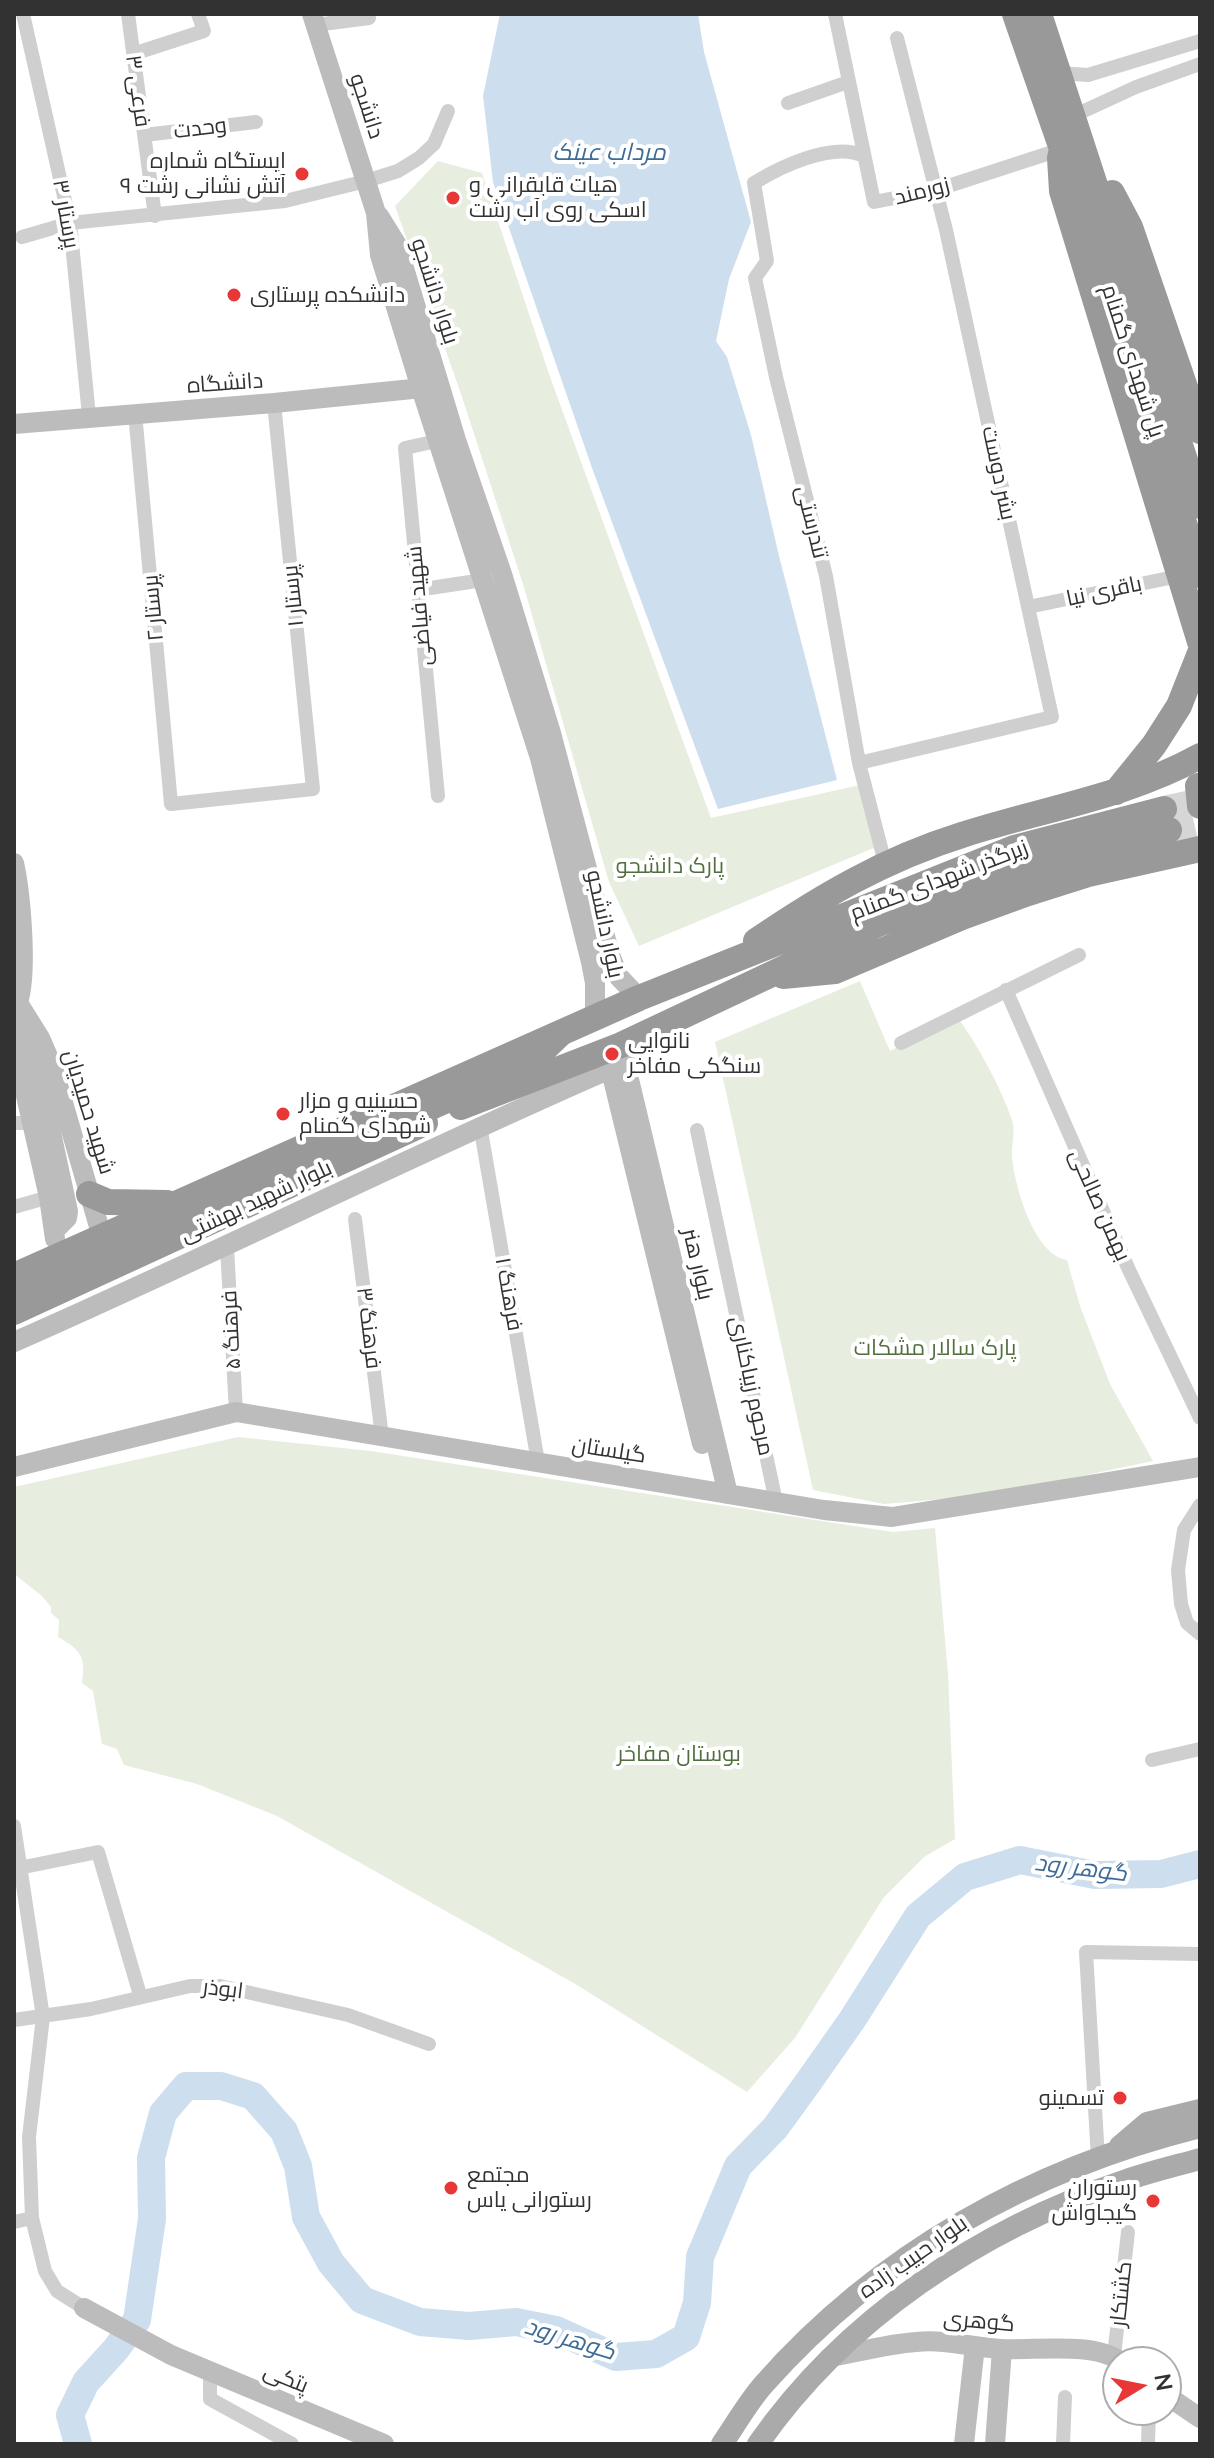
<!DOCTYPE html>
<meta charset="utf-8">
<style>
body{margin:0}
#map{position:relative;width:1214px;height:2458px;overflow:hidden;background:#fff;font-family:Lato,sans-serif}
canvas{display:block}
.frame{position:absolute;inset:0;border:16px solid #323232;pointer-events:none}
.north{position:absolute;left:1102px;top:2346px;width:80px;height:80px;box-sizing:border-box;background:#fff;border:2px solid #adadad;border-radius:50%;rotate:80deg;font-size:22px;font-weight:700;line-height:32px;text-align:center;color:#323232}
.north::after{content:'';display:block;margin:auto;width:28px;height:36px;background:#e73736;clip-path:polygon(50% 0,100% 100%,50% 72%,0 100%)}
</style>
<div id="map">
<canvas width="1214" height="2458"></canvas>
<div class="frame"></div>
<div class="north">N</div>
</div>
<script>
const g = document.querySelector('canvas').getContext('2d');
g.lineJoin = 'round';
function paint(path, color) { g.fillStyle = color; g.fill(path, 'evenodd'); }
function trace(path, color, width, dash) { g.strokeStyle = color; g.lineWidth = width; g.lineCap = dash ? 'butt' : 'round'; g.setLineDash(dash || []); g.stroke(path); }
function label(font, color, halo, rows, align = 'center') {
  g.font = font + ' Lato,Cairo,sans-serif'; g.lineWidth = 8; g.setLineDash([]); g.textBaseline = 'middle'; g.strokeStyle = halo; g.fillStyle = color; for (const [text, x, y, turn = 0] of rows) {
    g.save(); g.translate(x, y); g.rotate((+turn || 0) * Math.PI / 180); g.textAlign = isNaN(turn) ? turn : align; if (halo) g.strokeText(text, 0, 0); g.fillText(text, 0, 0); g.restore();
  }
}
paint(new Path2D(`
 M 438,161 L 482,173 L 549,374 L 711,818 L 860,785 L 876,847 L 639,946 L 609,882 L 523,584 L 461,394 L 395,206 Z
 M 860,981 L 890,1051 L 957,1016 C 979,1048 999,1083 1012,1120 C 1016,1132 1011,1144 1012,1157 C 1015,1187 1034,1255 1067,1260 L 1080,1306 L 1110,1384 L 1153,1461 L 991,1495 L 884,1504 L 813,1490 L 715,1042 Z
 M 238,1437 L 371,1451 L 893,1532 L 935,1528 L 948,1673 L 955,1839 L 924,1857 L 884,1897 L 795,2038 L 747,2092 L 577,1985 L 277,1816 L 197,1784 L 124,1765 L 117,1749 L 102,1744 L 93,1691 L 82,1683 C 86,1657 81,1650 58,1637 L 59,1620 L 51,1613 L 51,1607 L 42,1596 L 14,1574 L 14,1487 Z`), '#e7eee0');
paint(new Path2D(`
 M 500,14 L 698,14 L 704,52 L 751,222 L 729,279 L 716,341 L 727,357 L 751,435 L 779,556 L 837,780 L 718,809 L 592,468 L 493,182 L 483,96 Z`), '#cddeee');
trace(new Path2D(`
 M 78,2444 L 70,2415 L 86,2382 L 116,2349 L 137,2320 L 152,2219 L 151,2158 L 163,2113 L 186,2086 L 221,2086 L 253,2096 L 284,2131 L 298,2166 L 306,2217 L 331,2263 L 362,2300 L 420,2322 L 469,2326 L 516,2322 L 556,2330 L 616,2357 L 656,2354 L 686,2337 L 697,2303 L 700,2257 L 738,2166 L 775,2128 L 807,2084 L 852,2020 L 918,1916 L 965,1877 L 1020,1860 L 1095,1875 L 1161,1874 L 1200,1864`), '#cddeee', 28);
trace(new Path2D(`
 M 1164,809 L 1200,801
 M 1169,830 L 1200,823`), '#d6d6d6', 26, [26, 13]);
trace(new Path2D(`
 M 23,14 L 70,223 L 89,416
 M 128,14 L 155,216
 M 835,14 L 874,202 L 936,190 L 1062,149
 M 315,25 L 369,18
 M 133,54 L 204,31 L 198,14
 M 1059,73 L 1088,75 L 1200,41
 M 788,103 L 848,82
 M 1073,116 L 1136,87 L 1200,64
 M 144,135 L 256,122
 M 864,156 C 833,141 780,167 754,183 L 767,261 L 755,278 L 776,377 L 826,576 L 859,763 L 885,863
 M 22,237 L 70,223 L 285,201 L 366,181 L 398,171 L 419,158 L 434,144 L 448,111
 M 135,413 L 171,804 L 313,789 L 274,403
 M 437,441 L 405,448 L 438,796
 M 417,590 L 483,580
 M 1028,607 L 1179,576
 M 859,763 L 1052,717 L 946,230 L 897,38
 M 1006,990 L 1129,1270 L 1200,1418
 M 901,1043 L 1079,955
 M 14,1123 L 30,1123
 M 480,1125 L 538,1462
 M 697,1130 L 776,1502
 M 14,1207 L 49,1197
 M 355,1219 L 382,1437
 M 227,1247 L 236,1412
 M 1200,1505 L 1184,1530 L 1178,1570 L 1181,1604 L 1187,1623 L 1200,1634
 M 1152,1760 L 1200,1749
 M 14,1826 L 43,2017 L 29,2137 L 32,2218 L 45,2271 L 57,2291 L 84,2308
 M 14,1869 L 98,1852 L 140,1995
 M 14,2020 L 91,2009 L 190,1986 L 220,1986 L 348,2015 L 429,2044
 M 1098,2159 L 1086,1952 L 1200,1954
 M 14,2222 L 32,2218
 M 1114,2356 L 1128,2232
 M 210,2372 L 210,2399 L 292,2444
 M 1063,2444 L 1065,2397
 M 1148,2444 L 1149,2410`), '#cfcfcf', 14);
trace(new Path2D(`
 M 312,14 L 376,213 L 380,255 L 421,388 L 540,758 L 591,962 L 595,983 L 595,1018
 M 379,216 L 397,245 L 456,440 L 502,574 L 551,733 L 610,955 L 619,977 L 639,998
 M 14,424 L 274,403 L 432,387
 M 14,863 C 21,895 27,968 19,999
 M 20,1006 L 40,1038 L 53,1068 L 102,1237
 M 14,1027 L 37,1068 L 68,1211 L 67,1218 L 54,1231
 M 622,1050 L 728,1494
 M 608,1059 L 702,1444
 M 14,1060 L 21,1074 L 49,1197 L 55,1239
 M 14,1342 C 219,1252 420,1151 626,1062
 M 14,1467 L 236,1412 L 824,1510 L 892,1517 L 1200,1467
 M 84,2308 L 171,2355 L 384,2444
 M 831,2357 C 859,2352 887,2344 916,2342 C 945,2339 972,2347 1001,2349 C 1034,2351 1095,2341 1121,2362
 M 1166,2395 L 1200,2418
 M 964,2444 L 975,2346
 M 995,2444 L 1002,2349`), '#bcbcbc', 20);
trace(new Path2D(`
 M 1120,2146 L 1147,2123 L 1200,2110
 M 722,2444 C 736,2424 748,2402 764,2384 C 880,2253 1031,2169 1200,2127
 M 758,2444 C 845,2319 980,2229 1124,2181 C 1149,2172 1175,2166 1200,2159`), '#aaa', 22);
trace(new Path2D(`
 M 1015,14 L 1062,149 L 1060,158 L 1062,191 L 1200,642
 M 1039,14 L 1200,506
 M 1112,193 L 1130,227 L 1200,431
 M 1116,792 L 1154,745 L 1179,706 L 1200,653
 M 756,941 C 822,896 885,859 962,835 C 1042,809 1126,797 1200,756
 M 783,976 L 835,971 L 962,917 L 1028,893 L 1088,874 L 1200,849
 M 461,1107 L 621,1045 L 876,925 L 958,893 L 1020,871 L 1169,830
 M 89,1194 L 108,1202 L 167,1203
 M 14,1276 L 639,998 L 1014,848 L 1164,809
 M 14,1312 L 425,1123`), '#999', 26);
trace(new Path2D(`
 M 1062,149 L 1158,438 L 1200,575
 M 1198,786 L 1200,806
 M 14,1293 L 530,1063 L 560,1034`), '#999', 26);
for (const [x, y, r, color] of [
 [302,174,8,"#e73736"],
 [453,198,8,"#e73736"],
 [234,295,8,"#e73736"],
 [612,1054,8,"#e73736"],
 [283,1114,8,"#e73736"],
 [1120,2098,8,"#e73736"],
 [451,2188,8,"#e73736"],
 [1153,2201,8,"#e73736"]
]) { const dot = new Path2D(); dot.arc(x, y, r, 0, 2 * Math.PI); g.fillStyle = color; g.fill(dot); trace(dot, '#fff', 3); }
label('22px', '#323232', '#fff', [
 ["فرعی ۳",138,91,82],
 ["دانشجو",367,106,72],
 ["وحدت",200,128,-7],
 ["زورمند",922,191,-14],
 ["پرستار ۳",66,214,80],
 ["بلوار دانشجو",435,291,72],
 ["پل شهدای گمنام",1133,361,72],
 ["دانشگاه",225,383,-4],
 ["بشر دوست",999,473,78],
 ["تندرستی",812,522,76],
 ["باقری نیا",1104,591,-12],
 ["پرستار ۱",293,596,-96],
 ["شهید فیاضی",419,606,-95],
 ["پرستار ۲",153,608,-95],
 ["زیرگذر شهدای گمنام",939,880,-21],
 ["بلوار دانشجو",605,924,78],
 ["شهید حمیدیان",89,1112,73],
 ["بلوار شهید بهشتی",256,1201,-25],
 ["بهمن صالحی",1100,1205,66],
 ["بلوار هنر",698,1264,77],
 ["فرهنگ ۱",509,1294,80],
 ["فرهنگ ۳",369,1328,83],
 ["فرهنگ ۵",231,1330,-93],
 ["مرحوم زیباکناری",752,1386,78],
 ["گیلستان",609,1450,9],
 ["ابوذر",223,1989,7],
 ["بلوار حبیب زاده",913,2257,-35],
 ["کشتکار",1121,2294,-84],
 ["گوهری",979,2321,5],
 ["پتکی",286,2378,22]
]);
label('22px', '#323232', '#fff', [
 ["ایستگاه شماره",286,161,"right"],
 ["۹ آتش نشانی رشت",286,186,"right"],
 ["هیات قایقرانی و",469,185],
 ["اسکی روی آب رشت",469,210],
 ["دانشکده پرستاری",250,295],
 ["نانوایی",628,1041],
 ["سنگکی مفاخر",628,1066],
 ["حسینیه و مزار",299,1101],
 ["شهدای گمنام",299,1126],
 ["تسمینو",1104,2098,"right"],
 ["مجتمع",467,2175],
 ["رستورانی یاس",467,2200],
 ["رستوران",1137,2188,"right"],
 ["گیجاواش",1137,2213,"right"]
], 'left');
label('22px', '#516f3e', '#fff', [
 ["پارک دانشجو",670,866],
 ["پارک سالار مشکات",935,1348],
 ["بوستان مفاخر",679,1754]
]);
label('italic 24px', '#3e6c96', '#fff', [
 ["مرداب عینک",609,152],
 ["گوهر رود",1081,1868,7],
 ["گوهر رود",570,2339,17]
]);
</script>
